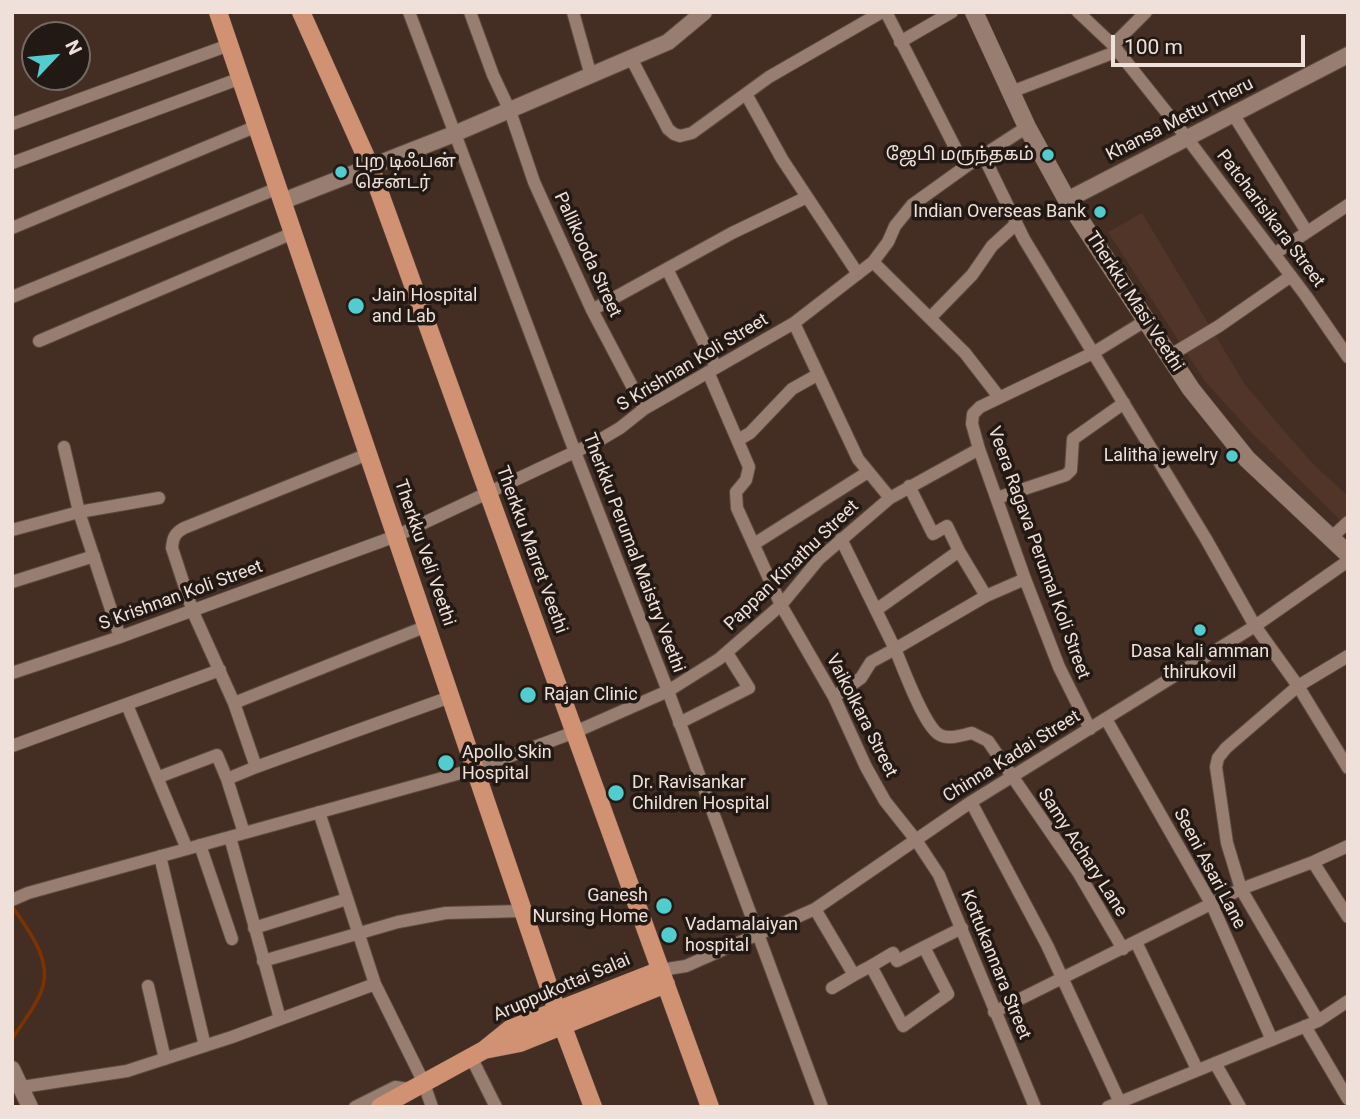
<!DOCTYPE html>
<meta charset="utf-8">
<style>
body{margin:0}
#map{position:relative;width:1360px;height:1119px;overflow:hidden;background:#442e23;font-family:Roboto,sans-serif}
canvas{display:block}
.frame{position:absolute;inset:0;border:14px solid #efe0d9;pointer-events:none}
.north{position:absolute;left:21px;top:21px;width:70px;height:70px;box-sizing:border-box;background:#231914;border:2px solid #756963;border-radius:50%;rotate:64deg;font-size:19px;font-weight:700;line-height:28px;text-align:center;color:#efe0d9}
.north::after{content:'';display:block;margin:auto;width:24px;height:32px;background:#52cdcf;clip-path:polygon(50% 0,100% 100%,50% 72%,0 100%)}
.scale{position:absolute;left:1111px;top:35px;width:194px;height:32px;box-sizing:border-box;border:4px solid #efe0d9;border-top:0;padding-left:9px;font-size:21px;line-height:24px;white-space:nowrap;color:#efe0d9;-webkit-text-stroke:5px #231914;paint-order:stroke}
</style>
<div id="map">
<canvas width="1360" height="1119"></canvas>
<div class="frame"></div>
<div class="north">N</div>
<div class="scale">100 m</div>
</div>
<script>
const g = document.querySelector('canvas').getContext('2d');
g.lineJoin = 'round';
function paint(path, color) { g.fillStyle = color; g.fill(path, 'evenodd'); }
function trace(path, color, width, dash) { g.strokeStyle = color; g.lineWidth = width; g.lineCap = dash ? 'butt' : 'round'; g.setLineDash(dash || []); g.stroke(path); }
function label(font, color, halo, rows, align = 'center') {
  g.font = font + ' Roboto,"Noto Sans Tamil",sans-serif'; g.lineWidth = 7; g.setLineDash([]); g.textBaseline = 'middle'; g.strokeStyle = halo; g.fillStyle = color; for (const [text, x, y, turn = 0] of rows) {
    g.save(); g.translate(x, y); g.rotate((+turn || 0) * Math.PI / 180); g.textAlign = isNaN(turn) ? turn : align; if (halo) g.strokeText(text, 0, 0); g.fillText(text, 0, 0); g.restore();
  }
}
paint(new Path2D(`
 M 1142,213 L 1245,385 L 1311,462 L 1348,496 L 1348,528 L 1250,431 L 1204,380 L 1108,232 Z`), '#513528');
trace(new Path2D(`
 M 12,906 C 27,929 51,957 43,986 C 38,1004 22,1023 12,1039`), '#7c3300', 3.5);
const minor = new Path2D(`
 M 409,12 L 575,452 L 668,691 L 822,1107
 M 470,12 L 493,75 L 510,111 L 534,182 L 592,310 L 644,409
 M 573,12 L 591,76
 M 886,12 L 965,167
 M 1078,12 L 1113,45 L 1187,138 L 1306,296 L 1348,357
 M 900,42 L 952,12
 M 1113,45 L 1146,12
 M 631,58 L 668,129 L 674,134 L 680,136 L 692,133 L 769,77 L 882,12
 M 1011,92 L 1118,51
 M 746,94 L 782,159 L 858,274
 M 1233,114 L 1307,232
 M 12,124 L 229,45
 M 983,155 L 1024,239 L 1206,539 L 1255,626 L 1298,686 L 1348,656
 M 12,163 L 241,78
 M 12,228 L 257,126
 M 1274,254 L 1348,205
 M 873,262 L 965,353 L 999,397
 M 667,269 L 716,367
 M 12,297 L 278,188
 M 592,310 L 732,233 L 807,197
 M 930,318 L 972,275 L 992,246 L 1016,224
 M 794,323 L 858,459 L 890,498
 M 39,341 L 293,233
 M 1169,356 L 1219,326 L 1291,276
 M 708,372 L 749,467 L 746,480 L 736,492 L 737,508 L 781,605 L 834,697 L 866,767 L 885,801 L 916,840 L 939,875 L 1035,1107
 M 738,440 L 750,433 L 792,389 L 817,375
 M 64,447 L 79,512 L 120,637
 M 909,486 L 933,534 L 947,526 L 959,551 L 986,596
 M 997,498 L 1066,475 L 1071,470 L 1073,439 L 1124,403
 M 12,530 L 79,512 L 159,498
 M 1332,537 L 1348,522
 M 841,539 L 895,649 L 986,596 L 1025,579
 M 754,544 L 868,472
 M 12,582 L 94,556
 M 876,610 L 959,551
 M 12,673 L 120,637 L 396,536 L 598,441 L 620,428 L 644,409 L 794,323 L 873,262 L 888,242 L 895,226 L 912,205 L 965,167 L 1027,127
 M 834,697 L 861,678 L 871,662 L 895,649 C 903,667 924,727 940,735 C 949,740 962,735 972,733 L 988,741 L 1078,872 L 1123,949
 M 234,703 L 427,626
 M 127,705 L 187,849
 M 1106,719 L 1212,905 L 1272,1040
 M 679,723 L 749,688 L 727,653
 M 1090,729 L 1059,667 L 1025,579 L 979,449 L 972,424 L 973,414 L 980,407 L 1093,353 L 1145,321
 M 12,746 L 220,670
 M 256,767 L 450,697
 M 159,777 L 217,755 L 227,779
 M 971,802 L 1047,945 L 1122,1107
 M 244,833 L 227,779 L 256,767 L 234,703 L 193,612 L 172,548 C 173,537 175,533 184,528 L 368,454
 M 230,837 L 280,1019
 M 200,845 L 232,939
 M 160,856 L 205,1046
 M 1313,862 L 1348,917
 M 12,900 L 28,893 L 475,769 L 575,732 L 668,691 L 719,659 L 781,605 L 819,559 L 890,498 L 979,449
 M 815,909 L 854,975 L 832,988
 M 254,928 L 347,899
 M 1136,942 L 1197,1069
 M 924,947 L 962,928
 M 263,961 L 398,922 L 446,913 L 523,911
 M 661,970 L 686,966 L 815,909 L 971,802 L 1255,626 L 1348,561
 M 854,975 L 871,966 L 903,1026 L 948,994 L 924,947 L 897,961 L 893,953 L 871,966
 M 375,984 L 423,1081 L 432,1107
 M 148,986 L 165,1059
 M 994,1012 L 1241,889 L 1313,862 L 1348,846
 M 1318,1021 L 1241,889 L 1227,843 L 1216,767 L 1218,758 L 1226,748 L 1298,686 L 1348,768
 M 1305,1026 L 1348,1099
 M 471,1057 L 496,1107
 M 1215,1063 L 1240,1107
 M 22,1087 L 127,1071 L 232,1037 L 375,984 L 319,812
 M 355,1107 L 395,1087 L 408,1089 L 407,1095
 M 1108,1107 L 1318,1021 L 1348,1001`);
const tertiary = new Path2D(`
 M 1067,200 L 1348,55
 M 283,201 L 454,134 L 668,42 L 704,12
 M 12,1069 L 30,1107`);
const secondary = new Path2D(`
 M 974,12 L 1027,127 L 1067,200 L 1191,389 L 1247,459 L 1348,554`);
const primary = new Path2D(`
 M 218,12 L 557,1011 L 593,1107
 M 301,12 L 370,166 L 710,1107
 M 484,1050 L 520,1043 L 666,984
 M 380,1107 L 484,1050 L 510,1029 L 661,970`);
trace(minor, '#5d4b41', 14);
trace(tertiary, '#5d4b41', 18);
trace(secondary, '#5d4b41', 19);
trace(primary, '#5d4b41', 19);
trace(minor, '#987e71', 12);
trace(tertiary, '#987e71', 16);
trace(secondary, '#987e71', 18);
trace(primary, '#d09272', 18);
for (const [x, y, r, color] of [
 [1048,155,7,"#52cdcf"],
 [341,172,7,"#52cdcf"],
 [1100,212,7,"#52cdcf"],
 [356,306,9,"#52cdcf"],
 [1232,456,7,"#52cdcf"],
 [1200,630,7,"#52cdcf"],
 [528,695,9,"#52cdcf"],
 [446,763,9,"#52cdcf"],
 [616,793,9,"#52cdcf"],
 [664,906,9,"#52cdcf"],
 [669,935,9,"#52cdcf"]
]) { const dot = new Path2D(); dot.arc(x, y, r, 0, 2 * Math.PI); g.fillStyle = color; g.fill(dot); trace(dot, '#231914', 2.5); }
label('18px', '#efe0d9', '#231914', [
 ["Khansa Mettu Theru",1180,120,-27],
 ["Patcharisikara Street",1270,219,53],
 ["Pallikooda Street",587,255,65],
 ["Therkku Masi Veethi",1134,302,57],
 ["S Krishnan Koli Street",693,363,-31],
 ["Therkku Marret Veethi",531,550,70],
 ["Therkku Veli Veethi",424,553,71],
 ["Therkku Perumal Maistry Veethi",633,553,69],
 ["Veera Ragava Perumal Koli Street",1038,553,70],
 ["Pappan Kinathu Street",792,566,-44],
 ["S Krishnan Koli Street",181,596,-20],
 ["Vaikolkara Street",861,716,63],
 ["Chinna Kadai Street",1012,757,-32],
 ["Samy Achary Lane",1082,853,57],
 ["Seeni Asari Lane",1209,869,62],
 ["Kottukannara Street",995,965,68],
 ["Aruppukottai Salai",562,988,-23]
]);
label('18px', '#efe0d9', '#231914', [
 ["ஜேபி மருந்தகம்",1034,155,"right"],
 ["புற டிஃபன்",355,162],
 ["சென்டர்",355,183],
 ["Indian Overseas Bank",1086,212,"right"],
 ["Jain Hospital",372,296],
 ["and Lab",372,317],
 ["Lalitha jewelry",1218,456,"right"],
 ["Dasa kali amman",1200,652,"center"],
 ["thirukovil",1200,673,"center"],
 ["Rajan Clinic",544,695],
 ["Apollo Skin",462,753],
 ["Hospital",462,774],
 ["Dr. Ravisankar",632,783],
 ["Children Hospital",632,804],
 ["Ganesh",648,896,"right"],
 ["Nursing Home",648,917,"right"],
 ["Vadamalaiyan",685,925],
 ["hospital",685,946]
], 'left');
</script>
